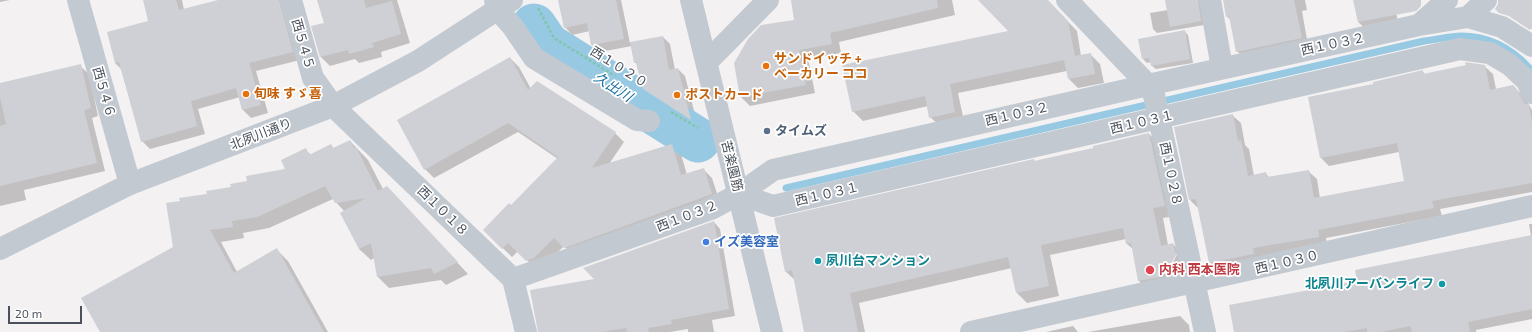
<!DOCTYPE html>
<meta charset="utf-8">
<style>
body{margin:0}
#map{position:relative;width:1532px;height:332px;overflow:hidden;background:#f3f1f1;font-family:"Exo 2",sans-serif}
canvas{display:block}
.scale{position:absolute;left:8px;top:306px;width:74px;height:18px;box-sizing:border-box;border:2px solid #4b515c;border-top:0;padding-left:5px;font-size:12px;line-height:14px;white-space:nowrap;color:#4b515c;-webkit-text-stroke:3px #fff;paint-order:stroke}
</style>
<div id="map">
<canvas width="1532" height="332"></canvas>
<div class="scale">20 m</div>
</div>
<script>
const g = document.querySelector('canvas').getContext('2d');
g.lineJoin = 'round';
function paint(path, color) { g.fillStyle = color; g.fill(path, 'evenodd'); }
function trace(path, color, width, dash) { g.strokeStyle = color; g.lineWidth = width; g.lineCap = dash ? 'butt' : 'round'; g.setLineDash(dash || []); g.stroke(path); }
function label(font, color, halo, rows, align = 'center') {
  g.font = font + ' "Exo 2","Noto Sans JP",sans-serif'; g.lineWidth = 3.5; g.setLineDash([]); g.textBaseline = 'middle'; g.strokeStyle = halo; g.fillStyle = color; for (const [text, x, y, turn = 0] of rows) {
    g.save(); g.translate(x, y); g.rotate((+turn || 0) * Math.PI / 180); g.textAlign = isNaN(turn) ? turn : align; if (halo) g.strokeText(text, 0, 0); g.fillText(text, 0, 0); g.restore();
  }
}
paint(new Path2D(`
 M 0,0 L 10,0 L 0,2 Z
 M 144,0 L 182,0 L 184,10 L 222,0 L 285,0 L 300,60 L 256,71 L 268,113 L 251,118 L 243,110 L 240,97 L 198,109 L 205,134 L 150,149 L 142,141 L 121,69 L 115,63 L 149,22 Z
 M 318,0 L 397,0 L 410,43 L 381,52 L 382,57 L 359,63 L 355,59 L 330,66 L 321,57 L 325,24 Z
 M 566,0 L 621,0 L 630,43 L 663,37 L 670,44 L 675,70 L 678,69 L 685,76 L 698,126 L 651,96 L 643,89 L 632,46 L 600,52 L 592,45 L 590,31 L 572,35 L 565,27 Z
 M 800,0 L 952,0 L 955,15 L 839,42 L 841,53 L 808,59 L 815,93 L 750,106 L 741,97 L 795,20 Z
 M 979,0 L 1047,0 L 1077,31 L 1081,56 L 1090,54 L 1100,64 L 1104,83 L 1078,88 L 1069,79 L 1067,71 L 958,93 L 964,121 L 940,126 L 930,117 L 928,106 L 863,121 L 853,111 L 1010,32 Z
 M 1166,0 L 1201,0 L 1204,25 L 1157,33 L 1153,29 L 1150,13 L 1168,10 Z
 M 1224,0 L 1305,0 L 1307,10 L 1302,11 L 1308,45 L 1244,58 L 1237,51 L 1231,21 L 1227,16 Z
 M 1354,0 L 1394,0 L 1398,23 L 1366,29 L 1358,22 Z
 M 1184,31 L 1188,35 L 1193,63 L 1156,69 L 1152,66 L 1151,62 L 1147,63 L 1143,59 Z
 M 510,58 L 519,67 L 531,89 L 615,133 L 624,142 L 609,164 L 672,145 L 681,154 L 687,175 L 703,169 L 712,178 L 720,203 L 574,256 L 564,246 L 543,267 L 536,269 L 518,251 L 512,257 L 484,230 L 511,206 L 558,159 L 518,132 L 434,178 L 425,169 Z
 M 80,66 L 89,74 L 98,116 L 92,118 L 105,171 L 24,190 L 26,200 L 0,206 L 0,84 Z
 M 1484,66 L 1493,74 L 1496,89 L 1513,86 L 1525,98 L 1532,110 L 1532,192 L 1440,209 L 1442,216 L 1326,238 L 1327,245 L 1218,271 L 1210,262 L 1199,209 L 1190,200 L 1175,128 L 1232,115 L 1241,123 L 1245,145 L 1249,149 L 1254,176 L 1266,174 L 1270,178 L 1308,171 L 1317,179 L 1320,198 L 1405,181 L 1399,152 L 1329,166 L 1321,158 L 1374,85 L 1422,71 L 1425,74 Z
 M 1149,134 L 1159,144 L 1175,216 L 1163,218 L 1168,245 L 1173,244 L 1183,254 L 1182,272 L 1166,276 L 1168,287 L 1149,291 L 1139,281 L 1134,250 L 1127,244 L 1126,239 L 1050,255 L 1059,296 L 1027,303 L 1017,293 L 1012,268 L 859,303 L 865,332 L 805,332 L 795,280 L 785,271 L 1034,160 L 1035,162 L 1095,149 ZM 1175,254 L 1177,254 L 1171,267 L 1169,266 Z
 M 350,141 L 368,160 L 383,189 L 389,189 L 468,274 L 446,285 L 441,280 L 389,288 L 378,277 L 374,258 L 371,260 L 359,249 L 344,211 L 333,199 L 269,228 L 243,233 L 244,238 L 221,242 L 237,272 L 276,249 L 288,261 L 328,332 L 101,332 L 174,247 L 208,195 L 286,169 L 305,149 L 311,155 L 331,145 L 334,149 Z
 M 714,222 L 720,229 L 735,316 L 712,320 L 714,332 L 688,332 L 688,329 L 670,332 L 539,332 L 596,280 Z
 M 1529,224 L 1532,224 L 1532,319 L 1476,330 L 1476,332 L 1235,332 L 1358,282 L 1531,236 Z
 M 1180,316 L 1189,325 L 1190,332 L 1088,332 Z
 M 1073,326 L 1078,332 L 1046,332 Z`), '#0003');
trace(new Path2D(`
 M 786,188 L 1424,41 C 1436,40 1449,36 1461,36 C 1490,36 1514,50 1532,71`), '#97c9e3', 7);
trace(new Path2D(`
 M 534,26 L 547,45 L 698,140`), '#97c9e3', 45);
paint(new Path2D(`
 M 143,0 L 176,0 L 179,10 L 218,0 L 279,0 L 293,52 L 249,63 L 261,105 L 242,110 L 236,88 L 191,101 L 197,126 L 141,142 L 119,62 L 115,63 L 107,32 L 148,21 Z
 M 317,0 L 364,0 L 366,8 L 392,1 L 401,34 L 372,43 L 374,47 L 349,54 L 348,50 L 320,57 L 311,26 L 324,23 Z
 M 558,0 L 616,0 L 624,39 L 591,45 L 587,23 L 564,28 Z
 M 791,0 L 937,0 L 938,8 L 830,33 L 832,44 L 799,50 L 806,85 L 740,97 L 734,63 L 748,39 L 761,25 L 794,20 Z
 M 978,0 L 1048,0 L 1068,21 L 1075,56 L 1091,53 L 1095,74 L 1068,79 L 1064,60 L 950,84 L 955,112 L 929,118 L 925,96 L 852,112 L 842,65 L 1008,31 Z
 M 1165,0 L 1198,0 L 1201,21 L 1170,27 Z
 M 1223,0 L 1294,0 L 1302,38 L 1236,52 L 1229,16 L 1226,17 Z
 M 1353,0 L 1421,0 L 1421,6 L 1416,11 L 1358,22 Z
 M 1498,0 L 1532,0 L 1532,28 L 1530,30 L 1509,16 L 1499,13 L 1495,9 L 1498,4 Z
 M 1185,30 L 1190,59 L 1151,66 L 1149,58 L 1142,59 L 1138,39 Z
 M 663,36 L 669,70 L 678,68 L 691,120 L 643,89 L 636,63 L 634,63 L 630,42 Z
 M 510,57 L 528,90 L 537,81 L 616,132 L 592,168 L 672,144 L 681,175 L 704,168 L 712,194 L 564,248 L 554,238 L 534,258 L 526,261 L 508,243 L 502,249 L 483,230 L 509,203 L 511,205 L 558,157 L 508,123 L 424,170 L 397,120 Z
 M 1465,62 L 1485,65 L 1490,90 L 1513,85 L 1516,88 L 1524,103 L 1529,105 L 1532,123 L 1532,183 L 1432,201 L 1434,208 L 1318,230 L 1319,237 L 1253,248 L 1254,254 L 1209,263 L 1196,199 L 1189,200 L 1174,127 L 1233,114 L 1238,141 L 1241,140 L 1248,176 L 1266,172 L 1267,177 L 1309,170 L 1314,198 L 1404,181 L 1397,143 L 1320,158 L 1308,97 L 1373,84 L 1373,82 L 1423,70 L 1423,74 L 1466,65 Z
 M 81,64 L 91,108 L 84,110 L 97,163 L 0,186 L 0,126 L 6,124 L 0,97 L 0,83 Z
 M 1149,133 L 1165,206 L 1153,208 L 1161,246 L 1173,243 L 1176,255 L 1172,262 L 1157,266 L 1159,277 L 1138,281 L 1131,243 L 1126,244 L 1123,228 L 1041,245 L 1049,286 L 1016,293 L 1008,257 L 850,293 L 858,332 L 804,332 L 792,270 L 785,272 L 774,218 L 1034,159 L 1034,161 L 1093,148 L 1093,146 Z
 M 350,140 L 354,148 L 356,147 L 378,191 L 387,186 L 458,262 L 434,274 L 431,268 L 377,277 L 371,243 L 359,249 L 340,213 L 366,198 L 335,203 L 325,186 L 257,217 L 232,221 L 233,227 L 210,230 L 234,273 L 277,248 L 324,332 L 100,332 L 81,298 L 173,247 L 166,203 L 180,201 L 179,198 L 207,194 L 206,191 L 231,187 L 230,184 L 247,181 L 246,176 L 285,169 L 281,160 L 306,148 L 309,155 L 331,144 L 333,148 Z
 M 714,221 L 729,309 L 671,320 L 672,324 L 648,328 L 649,332 L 627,332 L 626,328 L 601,332 L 538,332 L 530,290 L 594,279 L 583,268 Z
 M 1532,235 L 1532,309 L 1468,322 L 1470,332 L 1412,332 L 1410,326 L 1381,332 L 1367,332 L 1367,328 L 1344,332 L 1234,332 L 1229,305 L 1357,281 L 1355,270 Z`), '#ced0d5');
trace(new Path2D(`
 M 538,8 L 554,38 L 615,76
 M 671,112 L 698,128`), '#80c6ad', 2.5, [3, 2]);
trace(new Path2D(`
 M 78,0 L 130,184
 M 291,0 L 313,78 L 333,106 L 513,279 L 526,332
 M 495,0 L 498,10 L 513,27 L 534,58 L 637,120 L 649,121
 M 1067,0 L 1148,85 L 1154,95 L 1205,332
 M 1210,0 L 1222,68
 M 1468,17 L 1486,0
 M 1419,25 L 1447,0
 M 707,62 L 768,0
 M 739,194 L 773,206 L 1460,49 L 1490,53 L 1510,65 L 1527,81 L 1532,93
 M 513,279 L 711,209 L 739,194 L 773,170 L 1148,85 L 1419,25 L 1468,17 L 1502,27 L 1532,46
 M 971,332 L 1532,206`), '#c3c9d1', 22);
trace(new Path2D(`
 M 691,0 L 772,332
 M 0,249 L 130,184 L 333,106 L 418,61 L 512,0`), '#c3c9d1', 22);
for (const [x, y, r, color] of [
 [766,66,4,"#e8710a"],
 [246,94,4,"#e8710a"],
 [677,95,4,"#e8710a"],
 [767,131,4,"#5c6f8a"],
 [706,242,4,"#3f7fe0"],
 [818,261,4,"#0f9aa8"],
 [1150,270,5,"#e0444e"],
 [1442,284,4,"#0f9aa8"]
]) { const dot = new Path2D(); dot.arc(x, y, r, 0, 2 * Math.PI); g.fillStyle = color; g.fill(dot); trace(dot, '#fff', 1.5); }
label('13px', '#4b515c', '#fff', [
 ["西５４５",303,44,74],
 ["西１０３２",1333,44,-12],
 ["西１０２０",619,67,32],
 ["西５４６",104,92,74],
 ["西１０３２",1017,114,-13],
 ["西１０３１",1142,122,-13],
 ["北夙川通り",261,134,-21],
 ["苦楽園筋",732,166,76],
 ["西１０２８",1171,174,78],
 ["西１０３１",827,194,-13],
 ["西１０１８",443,211,44],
 ["西１０３２",687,216,-21],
 ["西１０３０",1287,262,-13]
]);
label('bold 13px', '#c56008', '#fff', [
 ["サンドイッチ +",774,59],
 ["ベーカリー ココ",774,74],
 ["旬味 すゞ喜",254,94],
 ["ポストカード",685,95]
], 'left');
label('bold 13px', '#4e5e75', '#fff', [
 ["タイムズ",775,131]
], 'left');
label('bold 13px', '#366cbe', '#fff', [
 ["イズ美容室",714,242]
], 'left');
label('bold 13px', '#0d838f', '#fff', [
 ["夙川台マンション",826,261],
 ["北夙川アーバンライフ",1434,284,"right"]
], 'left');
label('bold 13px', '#be3a42', '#fff', [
 ["内科 西本医院",1159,270]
], 'left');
label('italic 14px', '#1c709e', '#fff', [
 ["久出川",613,87,32]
]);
</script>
